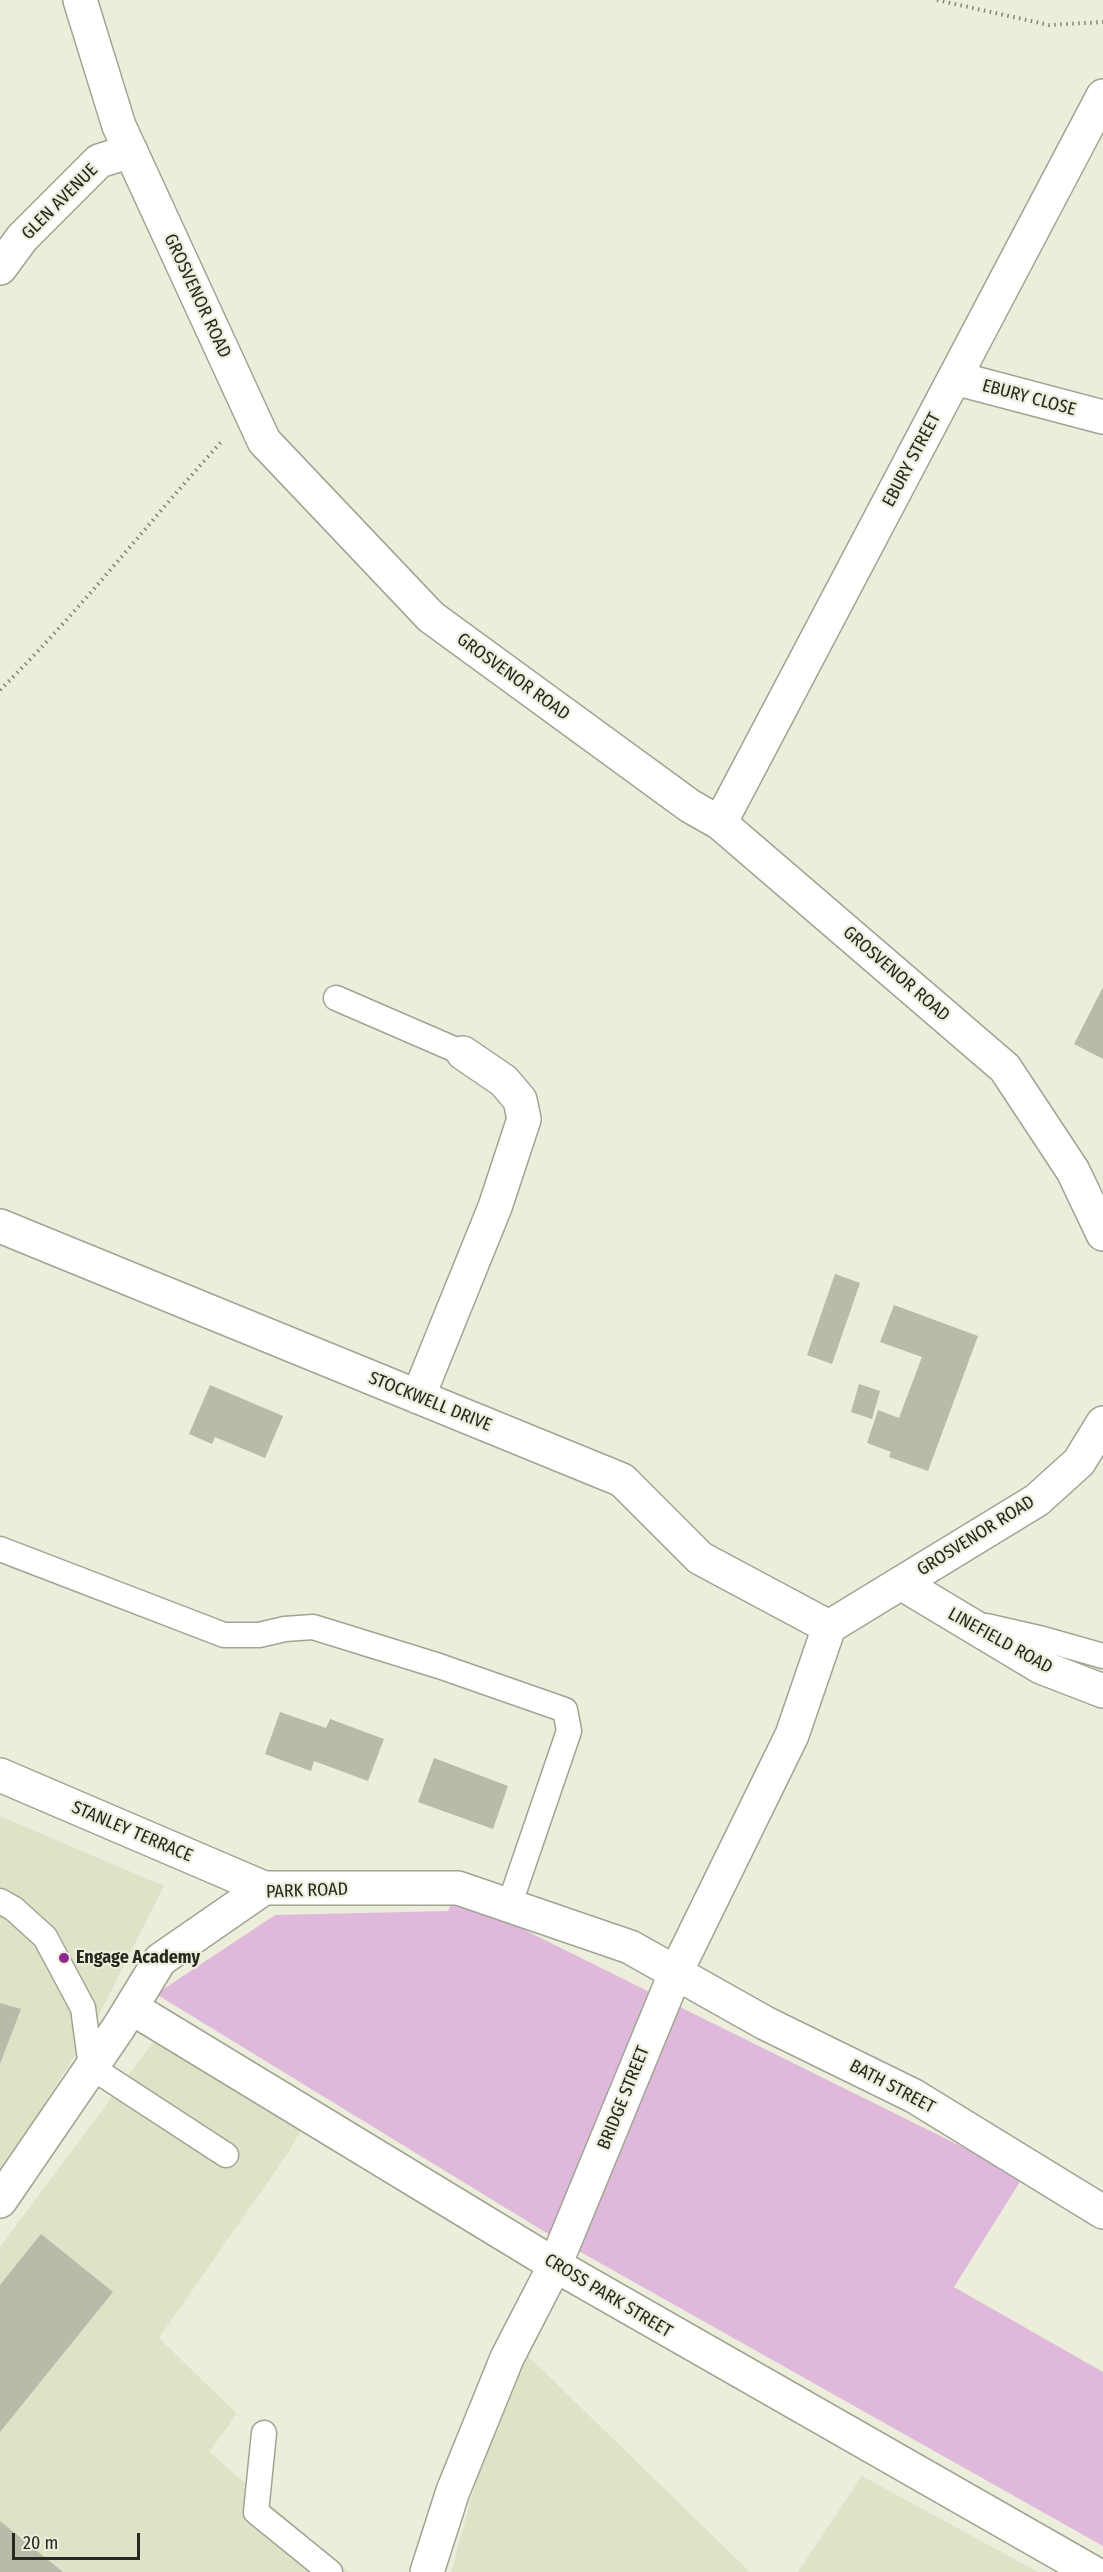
<!DOCTYPE html>
<style>
body{margin:0}
#map{position:relative;width:1103px;height:2572px;overflow:hidden;background:#eceddb;font-family:"Fira Sans Condensed",sans-serif}
canvas{display:block}
.scale{position:absolute;left:12px;top:2533px;width:128px;height:27px;box-sizing:border-box;border:3px solid #282821;border-top:0;padding-left:8px;font-size:18px;line-height:21px;white-space:nowrap;color:#282821;-webkit-text-stroke:4px #eceddb;paint-order:stroke}
</style>
<div id="map">
<canvas width="1103" height="2572"></canvas>
<div class="scale">20 m</div>
</div>
<script>
const g = document.querySelector('canvas').getContext('2d');
g.lineJoin = 'round';
function paint(path, color) { g.fillStyle = color; g.fill(path, 'evenodd'); }
function trace(path, color, width, dash) { g.strokeStyle = color; g.lineWidth = width; g.lineCap = dash ? 'butt' : 'round'; g.setLineDash(dash || []); g.stroke(path); }
function label(font, color, halo, rows, align = 'center') {
  g.font = font + ' "Fira Sans Condensed",sans-serif'; g.lineWidth = 4.5; g.setLineDash([]); g.textBaseline = 'middle'; g.strokeStyle = halo; g.fillStyle = color; for (const [text, x, y, turn = 0] of rows) {
    g.save(); g.translate(x, y); g.rotate((+turn || 0) * Math.PI / 180); g.textAlign = isNaN(turn) ? turn : align; if (halo) g.strokeText(text, 0, 0); g.fillText(text, 0, 0); g.restore();
  }
}
paint(new Path2D(`
 M 0,1816 L 164,1886 L 92,2029 L 0,2174 Z
 M 156,2038 L 301,2130 L 288,2153 L 159,2338 L 237,2414 L 209,2452 L 349,2572 L 0,2572 L 0,2247 Z
 M 527,2355 L 750,2572 L 451,2572 L 485,2448 Z
 M 862,2476 L 1038,2572 L 798,2572 Z`), '#e0e2c8');
paint(new Path2D(`
 M 456,1896 L 1023,2177 L 954,2287 L 1103,2372 L 1103,2546 L 545,2232 L 156,1994 L 275,1915 L 448,1911 Z`), '#deb9dc');
paint(new Path2D(`
 M 1103,987 L 1103,1059 L 1074,1044 Z
 M 835,1274 L 860,1283 L 832,1364 L 807,1355 Z
 M 894,1305 L 978,1336 L 928,1471 L 889,1457 L 891,1452 L 867,1443 L 878,1410 L 899,1418 L 922,1357 L 880,1342 Z
 M 859,1384 L 880,1391 L 872,1419 L 851,1412 Z
 M 210,1385 L 283,1416 L 265,1458 L 215,1437 L 212,1444 L 189,1434 Z
 M 280,1712 L 326,1728 L 330,1719 L 384,1739 L 368,1781 L 314,1761 L 311,1771 L 265,1754 Z
 M 434,1758 L 508,1786 L 493,1829 L 418,1802 Z
 M 0,2003 L 21,2009 L 0,2064 Z
 M 41,2234 L 113,2292 L 0,2432 L 0,2285 Z
 M 0,2521 L 63,2572 L 0,2572 Z`), '#b9baa9');
const service = new Path2D(`
 M 336,998 L 463,1053
 M 0,1549 L 224,1635 L 259,1635 L 285,1629 L 313,1627 L 439,1666 L 565,1710 L 569,1731 L 509,1906
 M 986,1626 L 1043,1639 L 1103,1656
 M 0,1901 L 14,1909 L 45,1937 L 83,2008 L 91,2067 L 226,2155
 M 264,2433 L 256,2512 L 330,2572`);
const minor = new Path2D(`
 M 80,0 L 119,126 L 264,441 L 431,617 L 690,806 L 720,823 L 1005,1068 L 1073,1171 L 1103,1234
 M 0,268 L 22,238 L 99,161 L 131,151
 M 955,378 L 1103,417
 M 720,823 L 1103,96
 M 0,1226 L 622,1480 L 700,1558 L 829,1627
 M 418,1397 L 495,1207 L 524,1119 L 520,1100 L 504,1081 L 463,1053
 M 901,1583 L 1041,1667 L 1103,1691
 M 829,1627 L 1037,1500 L 1079,1462 L 1103,1423
 M 0,1775 L 264,1888
 M 132,2008 L 555,2265 L 1092,2572
 M 0,2201 L 119,2027 L 160,1960 L 264,1888 L 458,1888 L 630,1947 L 765,2023 L 914,2096 L 1103,2212
 M 427,2572 L 453,2491 L 507,2358 L 555,2265 L 675,1974 L 792,1735 L 829,1627`);
trace(service, '#a2a392', 27);
trace(minor, '#a2a392', 36);
trace(new Path2D(`
 M 937,0 L 1049,25 L 1103,22
 M 0,690 C 79,612 147,524 221,442`), '#848478', 4, [1.5, 4.5]);
trace(service, '#fff', 24);
trace(minor, '#fff', 33);
for (const [x, y, r, color] of [
 [64,1958,6,"#8e288f"]
]) { const dot = new Path2D(); dot.arc(x, y, r, 0, 2 * Math.PI); g.fillStyle = color; g.fill(dot); trace(dot, '#eceddb', 2); }
label('18px', '#282821', '#eceddb', [
 ["GLEN AVENUE",60,202,-45],
 ["GROSVENOR ROAD",197,296,65],
 ["EBURY CLOSE",1029,398,15],
 ["EBURY STREET",912,460,-62],
 ["GROSVENOR ROAD",513,677,36],
 ["GROSVENOR ROAD",896,974,41],
 ["STOCKWELL DRIVE",430,1402,22],
 ["GROSVENOR ROAD",976,1536,-32],
 ["LINEFIELD ROAD",1000,1641,29],
 ["STANLEY TERRACE",132,1832,23],
 ["PARK ROAD",307,1891,-2],
 ["BATH STREET",892,2087,28],
 ["BRIDGE STREET",624,2098,-68],
 ["CROSS PARK STREET",608,2296,31]
]);
label('bold 18px', '#282821', '#eceddb', [
 ["Engage Academy",76,1958]
], 'left');
</script>
